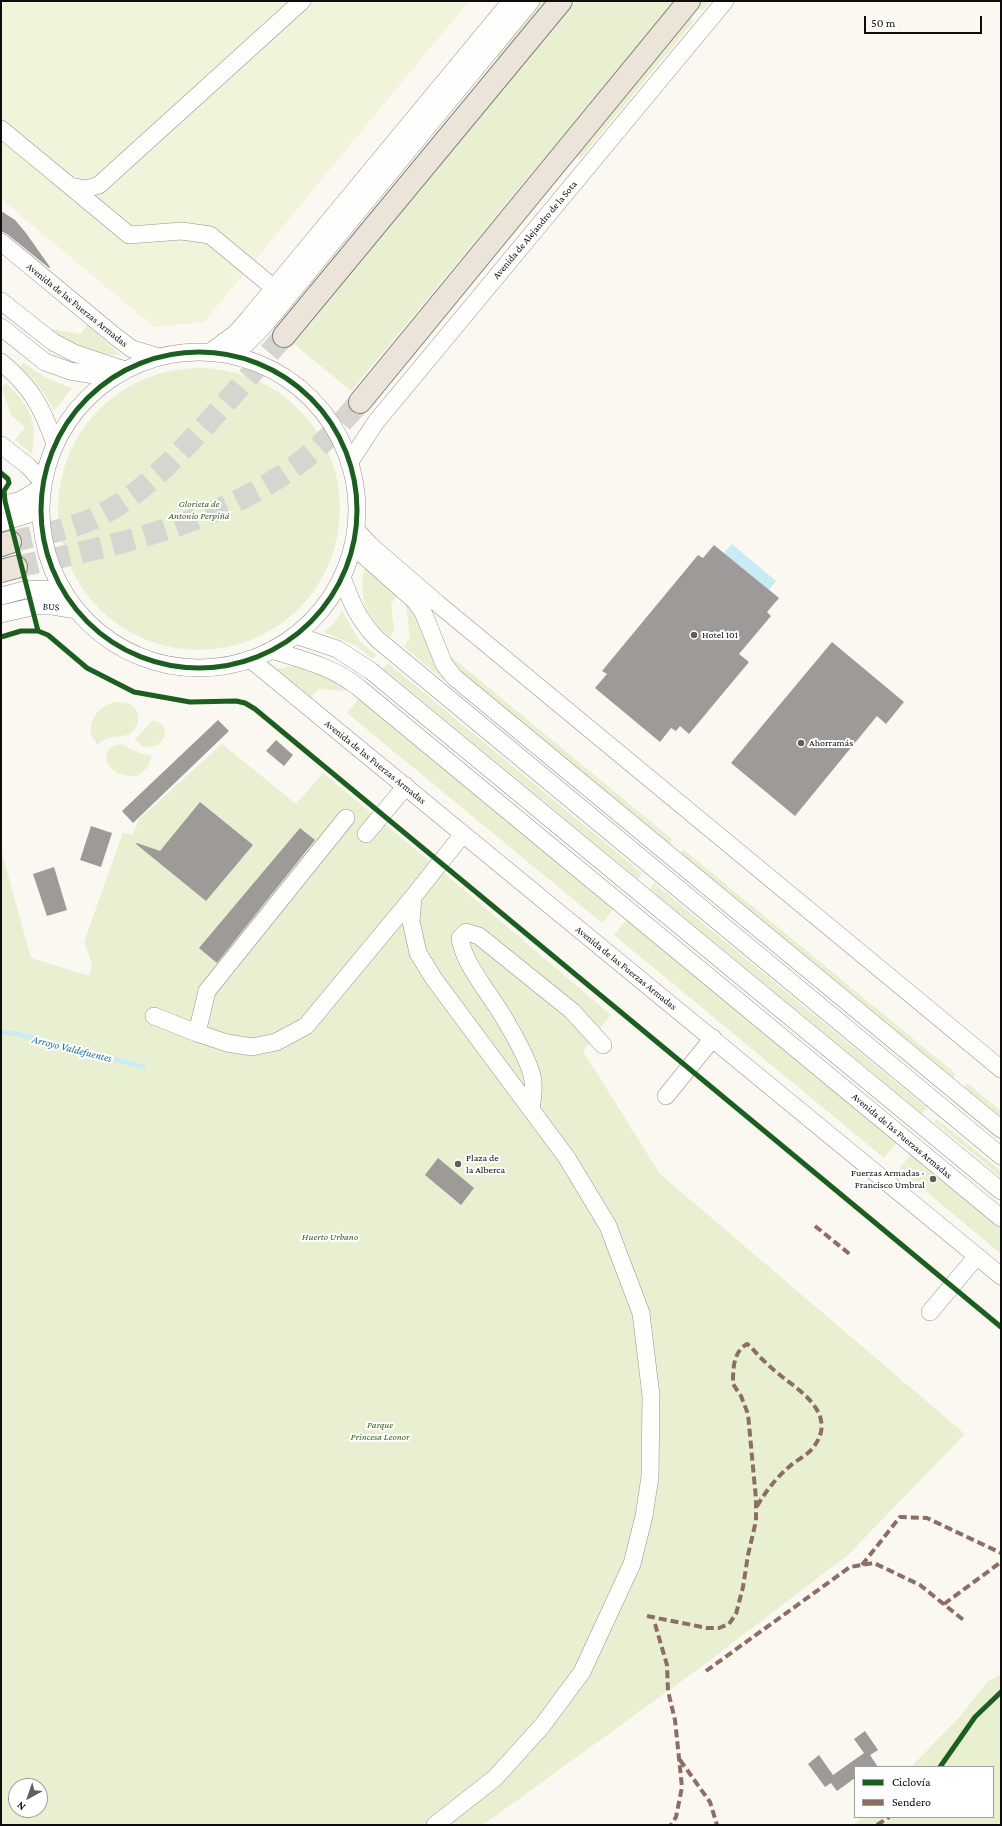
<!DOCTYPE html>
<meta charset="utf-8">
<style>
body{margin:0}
#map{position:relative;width:1002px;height:1826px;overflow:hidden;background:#fbf8f1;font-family:"Crimson Pro",serif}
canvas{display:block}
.frame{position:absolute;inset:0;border:2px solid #0d0d0d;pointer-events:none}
.legend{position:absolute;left:854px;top:1766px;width:140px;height:52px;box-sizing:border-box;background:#fff;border:1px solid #9e9e9e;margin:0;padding:5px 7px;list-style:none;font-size:12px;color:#0d0d0d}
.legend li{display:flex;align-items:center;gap:8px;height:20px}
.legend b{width:20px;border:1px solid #9e9e9e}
.north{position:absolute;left:8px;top:1778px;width:40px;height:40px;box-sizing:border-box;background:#fff;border:1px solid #9e9e9e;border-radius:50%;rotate:220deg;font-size:11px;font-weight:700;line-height:16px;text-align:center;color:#0d0d0d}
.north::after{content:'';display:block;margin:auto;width:14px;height:18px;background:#605f5d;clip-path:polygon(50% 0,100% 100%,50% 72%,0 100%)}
.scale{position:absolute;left:864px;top:16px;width:118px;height:18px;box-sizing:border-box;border:2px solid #0d0d0d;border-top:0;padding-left:5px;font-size:12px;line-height:14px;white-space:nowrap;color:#0d0d0d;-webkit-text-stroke:3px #fff;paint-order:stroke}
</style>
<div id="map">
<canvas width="1002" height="1826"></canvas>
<div class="frame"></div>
<ul class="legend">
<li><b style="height:5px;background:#1b5e20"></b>Ciclovía</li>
<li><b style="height:5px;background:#8d6e63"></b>Sendero</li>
</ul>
<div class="north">N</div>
<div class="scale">50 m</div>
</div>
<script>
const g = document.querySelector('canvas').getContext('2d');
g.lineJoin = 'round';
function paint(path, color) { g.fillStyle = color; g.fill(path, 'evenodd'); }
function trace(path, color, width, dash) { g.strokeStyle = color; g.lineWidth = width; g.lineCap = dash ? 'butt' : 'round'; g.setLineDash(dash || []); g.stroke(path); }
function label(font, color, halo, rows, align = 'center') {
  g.font = font + ' "Crimson Pro",serif'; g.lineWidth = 4; g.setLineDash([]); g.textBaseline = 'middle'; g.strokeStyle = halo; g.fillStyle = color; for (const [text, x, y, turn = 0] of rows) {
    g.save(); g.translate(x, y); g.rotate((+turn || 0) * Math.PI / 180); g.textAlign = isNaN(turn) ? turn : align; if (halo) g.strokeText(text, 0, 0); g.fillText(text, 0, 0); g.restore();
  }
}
paint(new Path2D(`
 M 539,1 L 550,1 L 501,60 L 494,54 Z
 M 576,1 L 674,1 L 351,391 L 294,344 Z
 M 699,1 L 711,1 L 702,11 L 695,6 Z
 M 687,16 L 694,21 L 580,159 L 577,156 L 591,133 Z
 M 87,325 L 121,355 L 92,354 L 48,335 L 53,329 L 80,334 Z
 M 23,362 C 39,375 53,382 72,388 L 54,411 C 44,391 36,381 20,367 Z
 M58 509a141 141 0 1 1 282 0a141 141 0 1 1-282 0Z
 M 5,383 C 30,405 38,421 32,454 L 15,440 L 25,427 L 11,415 L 2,388 Z
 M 365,566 L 398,595 L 391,604 L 394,631 L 390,637 C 365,615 358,600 365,566 Z
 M 409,602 L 449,680 L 446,682 L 404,647 L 410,638 L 406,606 Z
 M 342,611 L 360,641 L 376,655 L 373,659 L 356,646 L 324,632 L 334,623 Z
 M 448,654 L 673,840 L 667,847 L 456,673 Z
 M 388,663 L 642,873 L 638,879 L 383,668 Z
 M 294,666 L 306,667 L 350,686 L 345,691 L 319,689 L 311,697 L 277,669 Z
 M 361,696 L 616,906 L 602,923 L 347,713 Z
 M 114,702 C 119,702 125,702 130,704 C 142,711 140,726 130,734 C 119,738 106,735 98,745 C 82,729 95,707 114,702 Z
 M 153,721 C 169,723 168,740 156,746 L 143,747 L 135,738 C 144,733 146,725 153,721 Z
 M 121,744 L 139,753 L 152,756 L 147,768 L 137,776 C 105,779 95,747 121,744 Z
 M 222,744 L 296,804 L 323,773 L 444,873 L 611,1015 L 583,1051 L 660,1174 L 965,1434 L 848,1555 L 701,1667 L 483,1825 L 1,1825 L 1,850 L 31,958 L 89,976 L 92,964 L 84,942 L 123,832 L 133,835 L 138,820 ZM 16,1786 L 40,1786 L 40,1810 L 16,1810 Z
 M 683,849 L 956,1074 L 950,1081 L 677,856 Z
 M 654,883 L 927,1108 L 922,1114 L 650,889 Z
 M 629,917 L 899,1140 L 884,1158 L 614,935 Z
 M 967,1083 L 1001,1111 L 1001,1124 L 961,1091 Z
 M 955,1099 L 1001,1137 L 1001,1142 L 953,1102 Z
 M 937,1119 L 1001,1171 L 1001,1177 L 934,1122 Z
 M 913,1152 L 1001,1225 L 1001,1254 L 899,1169 Z
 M 1001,1674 L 1001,1825 L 854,1825 L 862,1817 L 993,1817 L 993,1767 L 911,1767 L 963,1713 L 987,1682 Z`), '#e8f0d1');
paint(new Path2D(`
 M 1,1 L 469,1 L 204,322 L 154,327 L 1,199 Z`), '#f1f4db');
paint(new Path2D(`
 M 732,544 L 776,581 L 769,590 L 724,553 Z`), '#c8ebf4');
trace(new Path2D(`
 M 1,1032 L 17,1034 L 144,1067`), '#c8ebf4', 4.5);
paint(new Path2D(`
 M 1,211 L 15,220 L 26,233 L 50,267 L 49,268 L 7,234 L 1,231 Z
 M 714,545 L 779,598 L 767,612 L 771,616 L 739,654 L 749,662 L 689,734 L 680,726 L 676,731 L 671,728 L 660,742 L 595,688 L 607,674 L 602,671 L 698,555 L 703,558 Z
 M 832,642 L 904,702 L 886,724 L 877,716 L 795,816 L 731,763 Z
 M 218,720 L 229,731 L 133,823 L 122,811 Z
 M 276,740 L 293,755 L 284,766 L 266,751 Z
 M 200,802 L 253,845 L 206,901 L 136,844 L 137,843 L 160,851 Z
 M 91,826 L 112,833 L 101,867 L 80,860 Z
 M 300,828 L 315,840 L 217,963 L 199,948 Z
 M 54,867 L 67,910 L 47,916 L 33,874 Z
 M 438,1158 L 474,1188 L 461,1205 L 425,1175 Z
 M 865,1731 L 878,1750 L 870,1755 L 878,1767 L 855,1767 L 855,1778 L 837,1791 L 831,1783 L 825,1787 L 808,1764 L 819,1755 L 833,1775 L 864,1753 L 854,1739 Z`), '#9e9a97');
trace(new Path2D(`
 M 10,542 C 38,535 68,530 95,518 C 137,498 170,463 202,429 C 230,399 257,367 284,336
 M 16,567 C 120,544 232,522 315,450 C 331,436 345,418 360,402`), '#d7d5cf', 22, [22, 11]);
const minor = new Path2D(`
 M 1,129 L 70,186 L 86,189 L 99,185 L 302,1
 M 70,186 L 129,235 L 182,231 L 210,235 L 274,288
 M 1,242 L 116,337 L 132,349 L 159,357
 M 1,301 L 53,342 L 74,353 L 125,370
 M 1,327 L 45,362 L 70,371 L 112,378
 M 210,352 L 236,333 L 249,318 L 511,1
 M41 510a158 158 0 1 1 316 0a158 158 0 1 1-316 0Z
 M 234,356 L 262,328 L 531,1
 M 1,362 C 32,388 42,407 55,444
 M 1,445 L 28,466 L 43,482
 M 349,463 L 376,422 L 725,1
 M 1,505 L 21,500 L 42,487
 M 1,523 L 29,514 L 41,507
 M 356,530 L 370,545 L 437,603 L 1001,1069
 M 353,546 L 415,601 L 423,612 L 444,664 L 454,677 L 1001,1129
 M 342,577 C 351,602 358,619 377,639 L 1001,1156
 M 1,596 L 28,589 L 63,590
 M 1,614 L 36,606 L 52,606 L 77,610
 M 295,635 L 337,649 L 371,671 L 1001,1191
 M 271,650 C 303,660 331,666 358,687 L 1001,1218
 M 250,659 L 1001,1276
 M 346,818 L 207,991 L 197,1033 L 227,1043 L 252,1047 L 276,1042 L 306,1026 L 413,897
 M 366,834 L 406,786
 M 154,1016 L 197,1033
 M 666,1096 L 713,1038
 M 531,1110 C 532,1101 534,1091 533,1082 C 532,1062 500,1010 487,992 C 476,975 463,958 460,938 L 466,932 L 479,936 L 572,1011 L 603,1045
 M 930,1312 L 977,1256
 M 435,1825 L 495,1778 L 542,1726 L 582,1672 L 632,1564 L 644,1516 L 650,1477 L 651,1396 L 641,1313 L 608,1226 L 567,1158 L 434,979 L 418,953 L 411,921 L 413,897 L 463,834`);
const major = new Path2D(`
 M 284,336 L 561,1
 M 360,402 L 689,1
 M 1,545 L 10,542
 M 1,571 L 16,567`);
trace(minor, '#949390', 18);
trace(major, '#81807d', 24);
trace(minor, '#fefefd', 17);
trace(major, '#ece4d8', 22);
trace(new Path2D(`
 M 815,1226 L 852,1256
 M 862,1565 L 900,1517 L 927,1518 L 1001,1553
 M 944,1604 L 1001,1562
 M 647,1616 L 707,1628 L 719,1628 L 729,1624 L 736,1614 L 743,1587 L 748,1555 L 756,1521 L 756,1499 L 748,1414 L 741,1396 L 733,1384 C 733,1369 733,1352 747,1344 C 754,1349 756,1354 762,1359 C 769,1366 777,1373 785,1379 C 808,1396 837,1419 812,1449 C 806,1456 797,1460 790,1466 C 776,1478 765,1492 756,1508
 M 655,1624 L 667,1665 L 668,1691 L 675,1720 L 682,1787 L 676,1817 L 671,1825
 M 706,1671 L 850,1567 L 874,1563 L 920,1585 L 966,1622
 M 680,1760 L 710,1802 L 717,1825
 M 877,1825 L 889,1817`), '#8d6e63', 4, [8, 4]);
trace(new Path2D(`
 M41 510a158 158 0 1 1 316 0a158 158 0 1 1-316 0Z
 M 1,473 L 8,479 L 9,483 L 4,491 L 5,501 L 38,631
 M 1,637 L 21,631 L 38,631 L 48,635 L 87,668 L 134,692 L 190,702 L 236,701 L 245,703 L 255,709 L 1001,1327
 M 940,1767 L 975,1717 L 1001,1692`), '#1b5e20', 5);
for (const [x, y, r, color] of [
 [694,635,4,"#605f5d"],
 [801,743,4,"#605f5d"],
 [458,1164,4,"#605f5d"],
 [933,1179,4,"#605f5d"]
]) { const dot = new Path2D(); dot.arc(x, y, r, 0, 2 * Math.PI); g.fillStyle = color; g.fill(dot); trace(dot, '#fff', 1.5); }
label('10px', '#0d0d0d', '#fff', [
 ["Avenida de Alejandro de la Sota",535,230,-50],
 ["Avenida de las Fuerzas Armadas",77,305,39],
 ["BUS",51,607,4],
 ["Avenida de las Fuerzas Armadas",375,762,39],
 ["Avenida de las Fuerzas Armadas",626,968,39],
 ["Avenida de las Fuerzas Armadas",902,1136,40]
]);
label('italic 10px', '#36641e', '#fff', [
 ["Glorieta de",199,504],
 ["Antonio Perpiñá",199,516],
 ["Huerto Urbano",330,1237],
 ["Parque",380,1425],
 ["Princesa Leonor",380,1437]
]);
label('10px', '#0d0d0d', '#fff', [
 ["Hotel 101",702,635],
 ["Ahorramás",809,743],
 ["Plaza de",466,1158],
 ["la Alberca",466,1170],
 ["Fuerzas Armadas -",925,1173,"right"],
 ["Francisco Umbral",925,1185,"right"]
], 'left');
label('italic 11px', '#17769d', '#fff', [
 ["Arroyo Valdefuentes",72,1049,14]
]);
</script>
